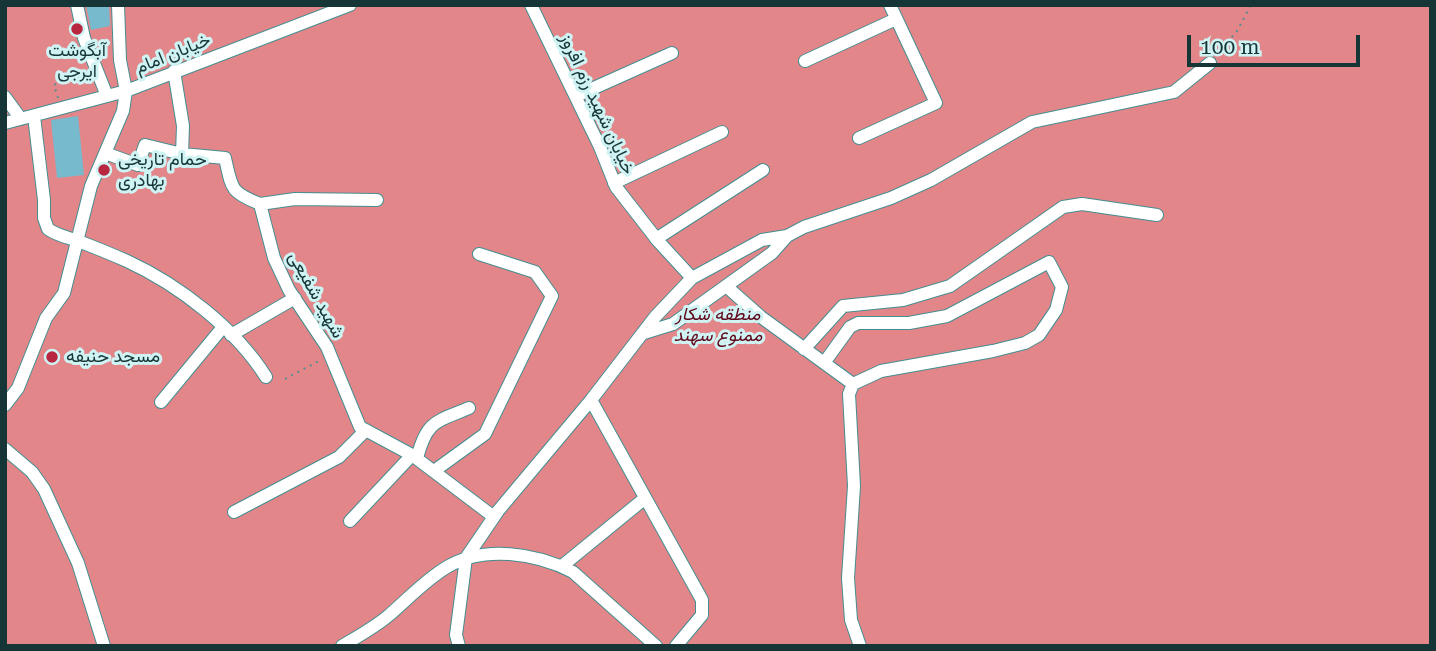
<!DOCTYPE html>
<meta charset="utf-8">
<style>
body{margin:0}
#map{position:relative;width:1436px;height:651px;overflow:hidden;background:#90dadc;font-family:"Roboto Serif",serif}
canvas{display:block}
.frame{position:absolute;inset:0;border:7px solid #163536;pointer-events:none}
.scale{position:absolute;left:1187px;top:35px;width:173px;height:32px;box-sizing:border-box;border:4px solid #163536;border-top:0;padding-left:9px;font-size:21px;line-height:24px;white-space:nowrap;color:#163536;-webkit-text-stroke:5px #d0f3f4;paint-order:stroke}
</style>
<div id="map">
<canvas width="1436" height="651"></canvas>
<div class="frame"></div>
<div class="scale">100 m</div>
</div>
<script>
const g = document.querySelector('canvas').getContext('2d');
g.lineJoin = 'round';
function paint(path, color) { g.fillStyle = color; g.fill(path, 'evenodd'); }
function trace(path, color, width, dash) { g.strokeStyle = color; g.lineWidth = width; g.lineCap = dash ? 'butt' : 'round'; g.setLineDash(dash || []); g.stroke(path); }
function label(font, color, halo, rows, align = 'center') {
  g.font = font + ' "Roboto Serif",Vazirmatn,serif'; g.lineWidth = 6; g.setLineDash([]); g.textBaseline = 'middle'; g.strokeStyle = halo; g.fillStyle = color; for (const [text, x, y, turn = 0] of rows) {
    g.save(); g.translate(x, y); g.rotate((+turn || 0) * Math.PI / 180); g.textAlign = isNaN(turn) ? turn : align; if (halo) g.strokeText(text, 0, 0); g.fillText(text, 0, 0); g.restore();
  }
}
paint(new Path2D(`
 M 5,5 L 1431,5 L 1431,646 L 5,646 Z`), '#e2868a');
paint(new Path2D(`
 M 86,5 L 109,5 L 110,26 L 91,30 Z
 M 78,116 L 84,175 L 57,178 L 51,120 Z`), '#77bacd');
const minor = new Path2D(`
 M 77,5 L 84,38 L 107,96
 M 531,5 L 600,147 L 616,187 L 658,241 L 692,278
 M 805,61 L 896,19
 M 174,71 L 183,126 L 182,154 L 225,158 C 232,189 230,192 260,204 L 274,258 L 289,290 L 327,347 L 360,427 L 412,455 L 494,517
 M 576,96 L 672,53
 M 5,97 L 21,119
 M 34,116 L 44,200 L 44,218 L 48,229 C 58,236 67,237 78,241 C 94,247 111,254 127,261 C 179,285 236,329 266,377
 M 5,123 L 126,91 L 350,5
 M 859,138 L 936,103 L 890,5
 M 105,153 L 138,165 L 145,145 L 182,154
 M 614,183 L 722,132
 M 260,204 L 295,199 L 377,200
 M 656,239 L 763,170
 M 726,286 L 761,317 L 853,384
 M 644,333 L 673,324 L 772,253 L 787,236
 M 231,335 L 295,298
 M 804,349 L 843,306 L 903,300 L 950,286 L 1063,207 L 1082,204 L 1157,215
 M 824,363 L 850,327 L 858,323 L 909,323 L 947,316 L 1049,262 L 1062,287 L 1056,310 L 1039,335 L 1025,343 L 993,351 L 881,371 L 853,384 L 849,394 L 854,486 L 848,578 L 851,620 L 860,646
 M 591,400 L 702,600 L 702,615 L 676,646
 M 161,402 L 223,327
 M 5,405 L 18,388 L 46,318 L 64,293 L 91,186 L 123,111 L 126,91 L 120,60 L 118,5
 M 5,449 L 32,472 L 44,489 L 78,563 L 104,646
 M 417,458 C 427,420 436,422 469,408
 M 434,471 L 485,434 L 552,296 L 535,272 L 479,254
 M 234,512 L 339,457 L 366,430
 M 350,521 L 412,455
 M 562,566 L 644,499
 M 342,646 C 357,637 375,627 388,616 C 407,600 425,580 447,567 C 484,545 536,553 573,572 L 656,646
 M 459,646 L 456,635 L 466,558 L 498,511 L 591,400 L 655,317 L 692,278 L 762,240 L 787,236 L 804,227 L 891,198 L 931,180 L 1032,122 L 1174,92 L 1210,63`);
trace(minor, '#448e90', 14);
trace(new Path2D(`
 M 1218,53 L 1237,31 L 1251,5
 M 58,98 L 54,85 L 83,70
 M 285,379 L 319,361`), '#588e8f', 2, [2, 5]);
trace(minor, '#fff', 12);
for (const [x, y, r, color] of [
 [77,29,7,"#b8273f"],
 [104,170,7,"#b8273f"],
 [52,357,7,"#b8273f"]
]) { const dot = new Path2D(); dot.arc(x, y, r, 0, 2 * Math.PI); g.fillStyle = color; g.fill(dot); trace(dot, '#d0f3f4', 2.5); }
label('18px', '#163536', '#d0f3f4', [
 ["آبگوشت",77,51,"center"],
 ["ایرجی",77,72,"center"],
 ["حمام تاریخی",118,160],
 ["بهادری",118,181],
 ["مسجد حنیفه",66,357]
], 'left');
label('18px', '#163536', '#d0f3f4', [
 ["خیابان امام",173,54,-22],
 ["خیابان شهید رزم افروز",597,104,65],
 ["شهید شفیعی",316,295,61]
]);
label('italic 18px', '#60081a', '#d0f3f4', [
 ["منطقه شکار",718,315],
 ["ممنوع سهند",718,336]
]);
</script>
